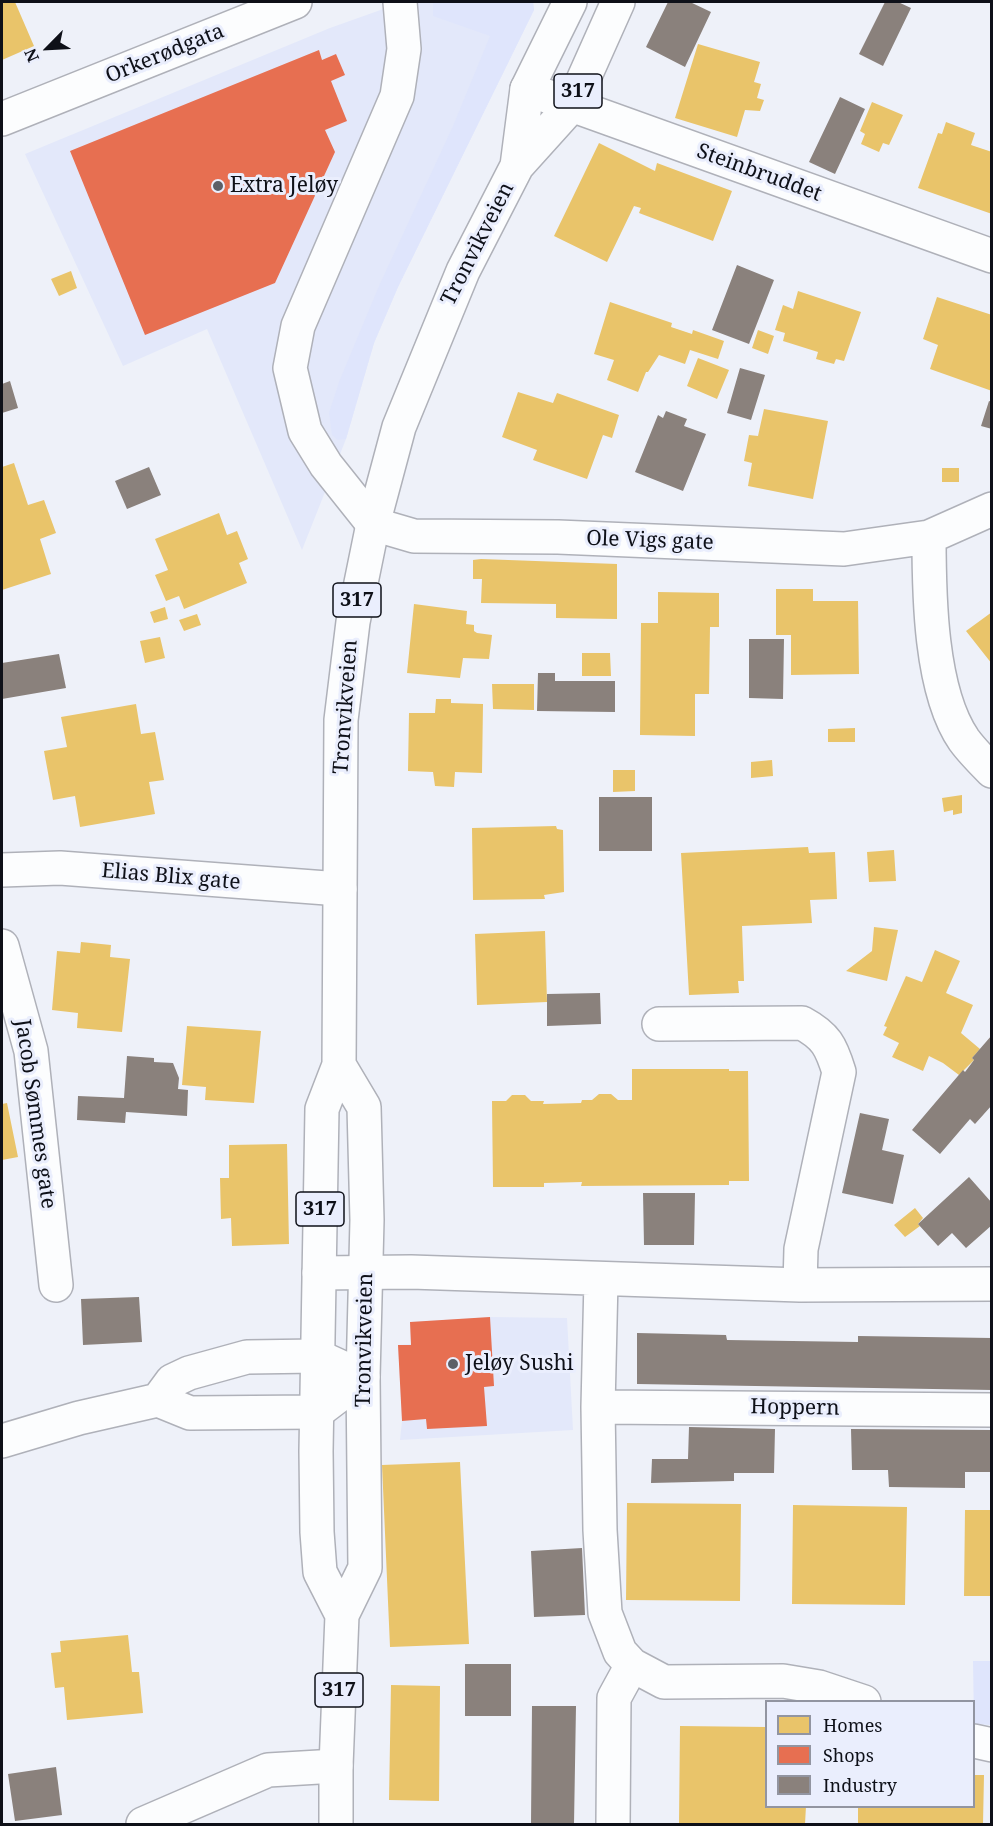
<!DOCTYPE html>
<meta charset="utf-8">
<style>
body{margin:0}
#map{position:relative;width:993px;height:1826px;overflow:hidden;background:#eef1f9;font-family:"Noto Serif",serif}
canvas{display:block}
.frame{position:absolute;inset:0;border:3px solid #0e1018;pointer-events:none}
.legend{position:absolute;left:765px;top:1700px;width:210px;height:108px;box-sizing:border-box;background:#eaeefd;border:2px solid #9295a1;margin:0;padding:8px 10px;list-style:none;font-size:18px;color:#0e1018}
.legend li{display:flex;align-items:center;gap:12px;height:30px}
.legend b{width:30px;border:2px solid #9295a1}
.north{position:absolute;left:18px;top:18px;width:60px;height:60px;-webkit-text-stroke:4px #eaeefd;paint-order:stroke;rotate:246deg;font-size:16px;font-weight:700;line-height:24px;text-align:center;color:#0e1018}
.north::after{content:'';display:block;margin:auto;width:21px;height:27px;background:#0e1018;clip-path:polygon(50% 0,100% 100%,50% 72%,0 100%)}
</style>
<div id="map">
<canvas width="993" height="1826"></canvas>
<div class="frame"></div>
<ul class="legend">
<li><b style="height:16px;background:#e9c46a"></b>Homes</li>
<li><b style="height:16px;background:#e76f51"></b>Shops</li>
<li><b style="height:16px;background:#8a817c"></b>Industry</li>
</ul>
<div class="north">N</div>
</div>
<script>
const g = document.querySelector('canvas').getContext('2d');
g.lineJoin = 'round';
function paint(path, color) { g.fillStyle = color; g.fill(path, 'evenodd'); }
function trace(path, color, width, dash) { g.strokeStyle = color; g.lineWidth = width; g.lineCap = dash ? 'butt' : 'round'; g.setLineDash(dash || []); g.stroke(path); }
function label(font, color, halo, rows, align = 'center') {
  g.font = font + ' "Noto Serif",serif'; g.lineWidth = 6; g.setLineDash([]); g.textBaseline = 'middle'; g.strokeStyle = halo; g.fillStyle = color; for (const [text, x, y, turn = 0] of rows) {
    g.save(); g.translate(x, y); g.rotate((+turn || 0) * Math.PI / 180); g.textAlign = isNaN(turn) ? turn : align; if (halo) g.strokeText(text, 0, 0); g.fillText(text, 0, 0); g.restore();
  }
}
paint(new Path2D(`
 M 403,2 L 533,2 L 534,10 L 398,287 L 374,343 L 346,439 L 302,550 L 207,329 L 123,366 L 25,154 L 330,28 Z
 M 490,1317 L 567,1318 L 573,1430 L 400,1440 L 402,1421 L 398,1345 L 411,1344 L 410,1322 Z`), '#e3e8fa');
paint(new Path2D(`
 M 433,2 L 533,2 L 534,10 L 398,287 L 374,343 L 346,439 L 338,440 L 332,435 L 329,413 L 339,382 L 379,286 L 453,126 L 490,36 L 433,16 Z
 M 973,1661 L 991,1661 L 991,1725 L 974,1724 Z`), '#dfe5fc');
paint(new Path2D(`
 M 2,2 L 15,2 L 34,46 L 2,60 Z
 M 698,44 L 760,62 L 754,82 L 761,84 L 757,98 L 764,100 L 760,111 L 745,110 L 737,137 L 675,118 Z
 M 872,102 L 903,115 L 889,145 L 883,143 L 879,152 L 861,144 L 865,134 L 860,131 Z
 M 946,122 L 975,133 L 971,145 L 992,152 L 992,214 L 918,188 L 938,133 L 942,134 Z
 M 599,143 L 655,171 L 657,163 L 732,191 L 713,241 L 639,213 L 641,208 L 634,206 L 607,262 L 554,236 Z
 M 71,271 L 77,288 L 59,296 L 51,279 Z
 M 798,291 L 861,312 L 844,361 L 836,359 L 834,364 L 816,359 L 818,352 L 783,341 L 785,333 L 775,330 L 783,305 L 793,309 Z
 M 937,297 L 992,315 L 992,391 L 930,369 L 938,345 L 923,339 Z
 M 610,302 L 672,323 L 671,327 L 692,334 L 693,330 L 724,341 L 718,359 L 690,350 L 685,364 L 659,355 L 648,372 L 646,372 L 638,392 L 607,380 L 614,360 L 594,354 Z
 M 758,330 L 774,336 L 768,354 L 752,348 Z
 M 698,358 L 729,370 L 717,399 L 687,386 Z
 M 518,392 L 553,403 L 557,393 L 619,415 L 612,438 L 603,435 L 587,479 L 533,460 L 537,450 L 502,437 Z
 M 764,409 L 828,421 L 813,499 L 748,486 L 752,463 L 744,461 L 749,435 L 758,436 Z
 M 14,463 L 28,505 L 44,500 L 56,533 L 40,539 L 51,574 L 2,590 L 2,467 Z
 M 942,468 L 959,468 L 959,482 L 942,482 Z
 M 219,513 L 227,535 L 237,531 L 248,559 L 239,563 L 247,583 L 184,609 L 179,596 L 166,601 L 155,575 L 168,570 L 155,539 Z
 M 481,559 L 617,564 L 617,619 L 556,618 L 556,604 L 481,603 L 482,579 L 473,579 L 473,560 Z
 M 776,589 L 813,589 L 813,601 L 858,601 L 859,674 L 791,675 L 791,635 L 776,635 Z
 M 658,592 L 719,593 L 719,627 L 710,627 L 709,694 L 695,694 L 695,736 L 640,735 L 641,623 L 658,623 Z
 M 414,604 L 467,611 L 466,624 L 474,625 L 474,631 L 477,633 L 492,635 L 489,659 L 463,658 L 460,678 L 407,673 Z
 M 165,607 L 168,619 L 154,623 L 150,612 Z
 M 992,612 L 992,664 L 966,631 Z
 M 197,614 L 201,625 L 184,631 L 179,620 Z
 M 160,637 L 165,658 L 145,663 L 140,641 Z
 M 582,653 L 610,653 L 611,676 L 582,676 Z
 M 492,684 L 534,684 L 534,710 L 493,709 Z
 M 436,699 L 451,699 L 451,703 L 483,704 L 482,773 L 455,772 L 454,787 L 435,786 L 433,772 L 408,771 L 409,713 L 435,713 Z
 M 136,704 L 141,734 L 155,732 L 164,780 L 149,782 L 155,814 L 80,827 L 75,796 L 53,800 L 44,751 L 67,747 L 61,717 Z
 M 855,728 L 855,742 L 828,742 L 828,729 Z
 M 772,760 L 773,776 L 751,778 L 751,762 Z
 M 613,770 L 635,770 L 635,791 L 613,792 Z
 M 962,795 L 962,813 L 953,815 L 953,810 L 944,812 L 942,798 Z
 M 556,826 L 557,829 L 563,830 L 564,892 L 544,895 L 545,899 L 473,900 L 472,828 Z
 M 808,847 L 809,853 L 835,852 L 837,899 L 810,900 L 812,923 L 742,926 L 744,981 L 738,981 L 739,993 L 689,995 L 681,853 Z
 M 894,850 L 896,881 L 869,882 L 867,852 Z
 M 874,927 L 898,930 L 887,981 L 846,971 L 872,951 Z
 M 545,931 L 547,1002 L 477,1005 L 475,934 Z
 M 81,942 L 111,945 L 110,957 L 130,959 L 122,1032 L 77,1028 L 78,1013 L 52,1010 L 57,951 L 80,953 Z
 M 935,950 L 960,961 L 946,993 L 973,1005 L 961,1033 L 980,1049 L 972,1058 L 974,1060 L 959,1075 L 943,1063 L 929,1056 L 923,1071 L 892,1057 L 899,1043 L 883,1035 L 887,1027 L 884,1026 L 906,976 L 922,982 Z
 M 187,1026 L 261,1031 L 254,1103 L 205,1100 L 206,1087 L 182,1085 Z
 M 632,1069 L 729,1069 L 729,1071 L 748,1071 L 749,1181 L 729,1181 L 729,1185 L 581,1186 L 582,1182 L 544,1183 L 544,1187 L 493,1187 L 492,1101 L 506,1101 L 512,1095 L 525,1095 L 531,1101 L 544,1101 L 543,1104 L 581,1103 L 582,1100 L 592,1100 L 599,1094 L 611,1094 L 618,1100 L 632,1100 Z
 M 7,1103 L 18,1157 L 2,1160 L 2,1104 Z
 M 287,1144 L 289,1244 L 232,1246 L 231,1218 L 221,1219 L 220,1178 L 229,1178 L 229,1145 Z
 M 915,1208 L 923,1218 L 918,1224 L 920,1226 L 905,1237 L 894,1225 Z
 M 460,1462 L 469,1644 L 390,1647 L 382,1465 Z
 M 627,1503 L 741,1504 L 740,1601 L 626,1600 Z
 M 793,1505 L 907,1507 L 905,1605 L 792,1604 Z
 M 965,1510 L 992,1510 L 992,1596 L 964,1596 Z
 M 128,1635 L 132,1672 L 139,1672 L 143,1713 L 67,1720 L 64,1687 L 55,1688 L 51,1653 L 61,1652 L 60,1641 Z
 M 391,1685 L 440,1686 L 439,1801 L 389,1800 Z
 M 680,1726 L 766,1727 L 766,1806 L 806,1806 L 805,1824 L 679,1824 Z
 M 974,1775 L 984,1775 L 983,1824 L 858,1824 L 858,1806 L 974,1806 Z`), '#e9c46a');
paint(new Path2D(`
 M 319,50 L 322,60 L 336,54 L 345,75 L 331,81 L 347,121 L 325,130 L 335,152 L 275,283 L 145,335 L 70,151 Z
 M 490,1317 L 494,1386 L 484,1387 L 487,1426 L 427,1429 L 426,1419 L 402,1421 L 398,1345 L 411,1345 L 410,1322 Z`), '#e76f51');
paint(new Path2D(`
 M 668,2 L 690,2 L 711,12 L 685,67 L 646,47 Z
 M 885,2 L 898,2 L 911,8 L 883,66 L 859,54 Z
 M 840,97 L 865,109 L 835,174 L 809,162 Z
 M 737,265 L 774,280 L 749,344 L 712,330 Z
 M 740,368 L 765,375 L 751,420 L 727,413 Z
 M 10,381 L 18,408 L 2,413 L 2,384 Z
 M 989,401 L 992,402 L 992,429 L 981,426 Z
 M 666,411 L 687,419 L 684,426 L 706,434 L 683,491 L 635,472 L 658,415 L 663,418 Z
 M 149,467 L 161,495 L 127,509 L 115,481 Z
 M 749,639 L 784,639 L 783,699 L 749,698 Z
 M 59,654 L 66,688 L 2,699 L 2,663 Z
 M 538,673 L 555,673 L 555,681 L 615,681 L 615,712 L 537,711 Z
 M 599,797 L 652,797 L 652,851 L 599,851 Z
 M 600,993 L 601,1024 L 547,1026 L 547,994 Z
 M 992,1035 L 992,1105 L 975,1124 L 970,1119 L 940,1154 L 912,1130 L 963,1070 L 965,1072 L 974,1060 L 972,1058 Z
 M 127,1056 L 154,1058 L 154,1062 L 173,1063 L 179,1078 L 178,1089 L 188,1090 L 187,1116 L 126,1112 L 125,1123 L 77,1120 L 78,1096 L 124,1098 Z
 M 860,1113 L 889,1119 L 882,1150 L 904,1155 L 893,1204 L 842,1193 Z
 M 969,1177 L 992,1203 L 992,1225 L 966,1248 L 952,1233 L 938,1246 L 918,1224 Z
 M 643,1193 L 695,1193 L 694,1245 L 644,1245 Z
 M 139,1297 L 142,1342 L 83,1345 L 81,1299 Z
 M 637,1333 L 726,1335 L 727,1340 L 858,1342 L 858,1336 L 992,1338 L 992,1390 L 637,1384 Z
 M 689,1427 L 775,1429 L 774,1473 L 734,1473 L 734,1481 L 651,1483 L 652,1459 L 688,1459 Z
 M 851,1429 L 992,1430 L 992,1472 L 965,1472 L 965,1488 L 889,1487 L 888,1470 L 852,1470 Z
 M 582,1548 L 585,1615 L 534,1617 L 531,1551 Z
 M 465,1664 L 511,1664 L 511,1716 L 465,1716 Z
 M 532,1706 L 576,1706 L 574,1824 L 531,1824 Z
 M 56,1767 L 62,1815 L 15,1821 L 8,1774 Z`), '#8a817c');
const minor = new Path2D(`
 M 400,2 L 404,49 L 397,96 L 298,326 L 290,368 L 305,431 L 326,465 L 373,524 L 414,536 L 558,537 L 844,549 L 929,537 L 992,509
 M 527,89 L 992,256
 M 2,119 L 295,2
 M 929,537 C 929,594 930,691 964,740 C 972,751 982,761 992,771
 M 2,870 L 60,868 L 340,889
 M 2,946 L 31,1051 L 56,1285
 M 659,1024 L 802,1023 C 826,1036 831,1046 839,1072 L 801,1249 L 800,1285
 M 319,1273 L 411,1272 L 800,1285 L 992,1284
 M 601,1280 L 598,1407 L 600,1530 L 605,1613 L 620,1652 L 632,1665 L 664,1682 L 783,1681 L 819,1687 L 864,1702
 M 598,1407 L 992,1410
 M 2,1441 L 79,1418 L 158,1400 L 172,1381 L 189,1373 L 247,1357 L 317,1356 L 363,1377 L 317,1412 L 190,1413 L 158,1400
 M 974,1741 L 992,1745
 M 143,1824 L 268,1770 L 336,1766
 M 613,1824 L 614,1698 L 632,1665`);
const major = new Path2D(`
 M 517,166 L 527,89 L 570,2
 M 342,1615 L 320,1572 L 317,1532 L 316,1451 L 322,1109 L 339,1065 L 341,720 L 353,622 L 373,524 L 399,427 L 463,271 L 517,166 L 572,105 L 618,2
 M 336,1824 L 336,1766 L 342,1615 L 365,1568 L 363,1377 L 367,1220 L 364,1107 L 339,1065`);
trace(minor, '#afb1b9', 36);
trace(major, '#afb1b9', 36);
trace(minor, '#fcfdfe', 33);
trace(major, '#fcfdfe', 33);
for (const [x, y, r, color] of [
 [218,186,6,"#5c5f67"],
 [453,1364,6,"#5c5f67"]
]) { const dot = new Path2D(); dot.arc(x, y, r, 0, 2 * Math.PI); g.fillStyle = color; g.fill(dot); trace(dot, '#eaeefd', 2); }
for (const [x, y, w] of [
 [578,91,48],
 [357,600,48],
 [320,1209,48],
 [339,1690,48]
]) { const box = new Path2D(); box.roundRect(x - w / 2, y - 17, w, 34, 4.5); g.fillStyle = '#eaeefd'; g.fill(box); trace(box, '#0e1018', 1.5); }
label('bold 20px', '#0e1018', null, [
 ["317",578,91],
 ["317",357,600],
 ["317",320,1209],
 ["317",339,1690]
]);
label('21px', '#0e1018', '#eaeefd', [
 ["Orkerødgata",165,54,-22],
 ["Steinbruddet",759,173,20],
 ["Tronvikveien",478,244,-63],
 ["Ole Vigs gate",650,541,2],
 ["Tronvikveien",346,707,-86],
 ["Elias Blix gate",171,877,5],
 ["Jacob Sømmes gate",35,1114,82],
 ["Tronvikveien",365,1340,-89],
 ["Hoppern",795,1408,1]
]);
label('21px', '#0e1018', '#eaeefd', [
 ["Extra Jeløy",230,186],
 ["Jeløy Sushi",465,1364]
], 'left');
</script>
